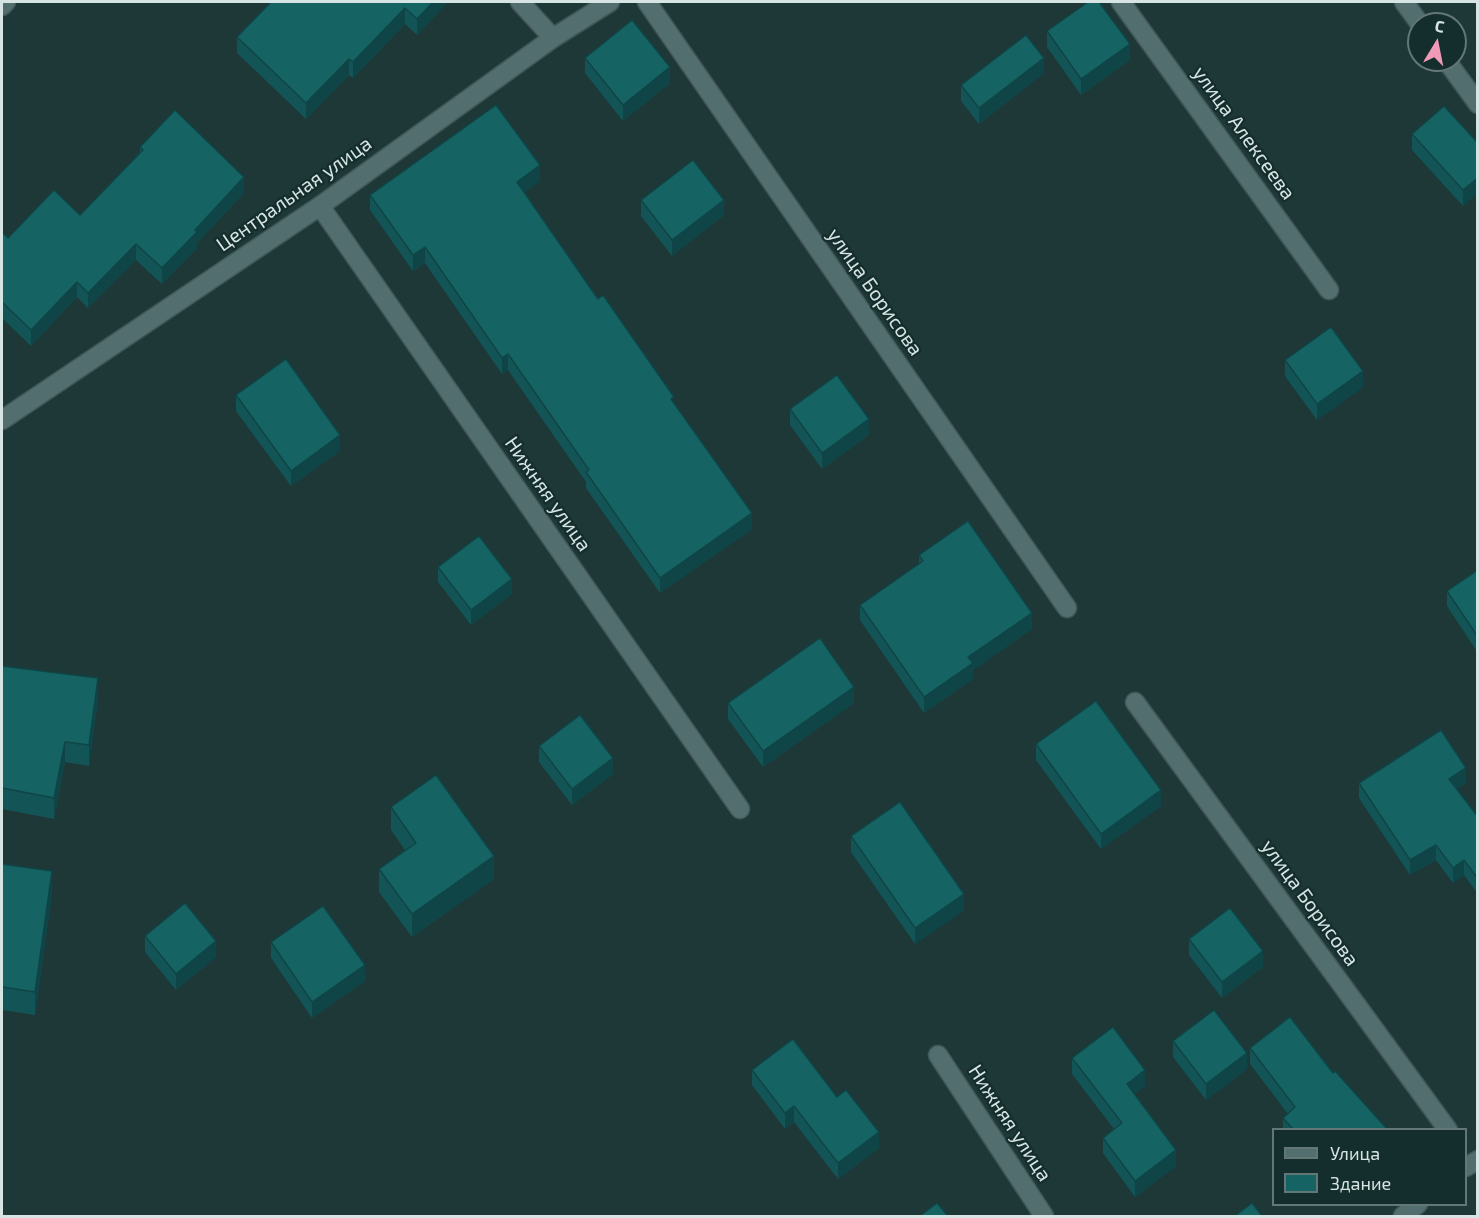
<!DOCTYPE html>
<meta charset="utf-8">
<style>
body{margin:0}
#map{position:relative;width:1479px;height:1218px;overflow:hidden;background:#1e3737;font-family:"Exo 2",sans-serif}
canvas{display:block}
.frame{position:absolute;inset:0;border:3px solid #d6e5e4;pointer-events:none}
.legend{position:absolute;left:1272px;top:1128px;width:195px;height:78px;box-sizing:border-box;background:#142d2d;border:2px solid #627776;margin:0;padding:8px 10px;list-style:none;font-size:18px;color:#d6e5e4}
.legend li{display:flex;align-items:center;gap:12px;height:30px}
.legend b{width:30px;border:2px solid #627776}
.north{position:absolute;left:1407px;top:12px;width:60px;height:60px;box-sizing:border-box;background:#142d2d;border:2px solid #627776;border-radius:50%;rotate:10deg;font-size:16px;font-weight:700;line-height:24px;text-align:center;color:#d6e5e4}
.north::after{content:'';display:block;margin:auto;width:21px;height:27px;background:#f09ab7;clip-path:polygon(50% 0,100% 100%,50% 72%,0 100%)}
</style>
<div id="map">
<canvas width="1479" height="1218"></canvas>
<div class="frame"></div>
<ul class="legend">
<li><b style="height:8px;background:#536e6e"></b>Улица</li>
<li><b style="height:16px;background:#166364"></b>Здание</li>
</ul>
<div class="north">С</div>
</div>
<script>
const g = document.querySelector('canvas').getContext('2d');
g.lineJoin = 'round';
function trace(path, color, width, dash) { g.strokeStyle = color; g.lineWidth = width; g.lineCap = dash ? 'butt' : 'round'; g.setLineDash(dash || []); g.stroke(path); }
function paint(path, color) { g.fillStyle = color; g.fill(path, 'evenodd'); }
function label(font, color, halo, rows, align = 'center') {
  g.font = font + ' "Exo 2",sans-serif'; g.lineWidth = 4.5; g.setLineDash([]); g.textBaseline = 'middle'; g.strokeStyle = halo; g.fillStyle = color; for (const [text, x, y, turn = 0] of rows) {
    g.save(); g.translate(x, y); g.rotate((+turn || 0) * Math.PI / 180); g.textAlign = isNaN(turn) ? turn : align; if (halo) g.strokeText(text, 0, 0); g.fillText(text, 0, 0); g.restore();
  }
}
const street = new Path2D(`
 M 520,2 L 553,38
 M 647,2 L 1067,608
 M 1121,2 L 1329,290
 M 1404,2 L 1420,24
 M 2,6 L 6,2
 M 1446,60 L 1478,104
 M 320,206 L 740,809
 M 2,420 L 320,206 L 553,38 L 610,2
 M 1135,702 L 1448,1130
 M 938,1055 L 1044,1216
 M 1466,1167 L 1478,1160
 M 1403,1216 L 1418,1204`);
trace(street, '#405656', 21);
trace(street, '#536e6e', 18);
paint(new Path2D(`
 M 271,2 L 448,2 L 417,35 L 405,24 L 353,78 L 349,75 L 306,119 L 237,53 L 237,37 Z
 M 1047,31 L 1130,60 L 1081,95 L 1047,47 Z
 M 585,58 L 670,83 L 623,121 L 585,73 Z
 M 1044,73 L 979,124 L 961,101 L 961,85 Z
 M 1412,134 L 1478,143 L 1463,206 L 1412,150 Z
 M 140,147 L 244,193 L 197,243 L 197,248 L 162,284 L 136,260 L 88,308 L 77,297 L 31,346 L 2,318 L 2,232 L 8,238 L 80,215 L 140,152 Z
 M 540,181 L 524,192 L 598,299 L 674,403 L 752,529 L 660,593 L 586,488 L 586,482 L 508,370 L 502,374 L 425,263 L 413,271 L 370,210 L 370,195 Z
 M 641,200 L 724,215 L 672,256 L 641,216 Z
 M 1285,360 L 1363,387 L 1317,420 L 1285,376 Z
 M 236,395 L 340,451 L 291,486 L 236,411 Z
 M 790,409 L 869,435 L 822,469 L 790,425 Z
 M 919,555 L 1032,629 L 973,670 L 973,679 L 924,713 L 860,620 L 860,605 L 919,564 Z
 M 438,567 L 512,594 L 471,625 L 438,582 Z
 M 1478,570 L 1478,653 L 1447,606 L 1447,591 Z
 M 2,666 L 98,699 L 89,766 L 65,762 L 54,819 L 2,809 Z
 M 728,703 L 854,703 L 763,767 L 728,719 Z
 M 1036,744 L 1161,806 L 1101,849 L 1036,760 Z
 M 539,746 L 613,774 L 572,805 L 539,762 Z
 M 1359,783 L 1466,783 L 1457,789 L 1478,817 L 1478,894 L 1464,875 L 1453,883 L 1436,860 L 1410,875 L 1359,798 Z
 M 391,807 L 494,879 L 412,937 L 379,892 L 379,869 L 405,850 L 391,830 Z
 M 851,836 L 964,910 L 915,944 L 851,852 Z
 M 2,864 L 52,894 L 35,1015 L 2,1010 Z
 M 145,936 L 216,957 L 176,990 L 145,952 Z
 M 1189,939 L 1263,967 L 1222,998 L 1189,955 Z
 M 271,942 L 365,981 L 312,1018 L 271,958 Z
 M 1173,1041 L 1247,1069 L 1206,1100 L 1173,1057 Z
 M 1250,1048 L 1333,1073 L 1388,1130 L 1283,1130 L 1283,1118 L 1288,1114 L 1250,1064 Z
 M 1072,1058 L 1145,1086 L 1134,1094 L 1176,1166 L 1135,1197 L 1103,1153 L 1103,1138 L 1114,1129 L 1072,1074 Z
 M 752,1070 L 837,1097 L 879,1148 L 838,1179 L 794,1122 L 785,1129 L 752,1085 Z`), '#135556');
paint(new Path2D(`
 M 433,2 L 448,2 L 417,35 L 417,19 Z
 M 405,8 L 405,24 L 353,78 L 353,62 Z
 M 1130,44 L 1130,60 L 1081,95 L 1081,79 Z
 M 1044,58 L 1044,73 L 979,124 L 979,108 Z
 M 349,59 L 349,75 L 306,119 L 306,103 Z
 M 670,67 L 670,83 L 623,121 L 623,105 Z
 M 540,165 L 540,181 L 517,198 L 517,182 Z
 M 244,177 L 244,193 L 197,243 L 197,248 L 162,284 L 162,268 L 195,230 Z
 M 1478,178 L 1478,193 L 1463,206 L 1463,190 Z
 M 724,200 L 724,215 L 672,256 L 672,240 Z
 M 136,244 L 136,260 L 88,308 L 88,293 Z
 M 425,247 L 425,263 L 413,271 L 413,255 Z
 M 77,282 L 77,297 L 31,346 L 31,330 Z
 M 508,354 L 508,370 L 502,374 L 502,358 Z
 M 1363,371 L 1363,387 L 1317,420 L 1317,404 Z
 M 869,419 L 869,435 L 822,469 L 822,453 Z
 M 340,435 L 340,451 L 291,486 L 291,471 Z
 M 752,513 L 752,529 L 660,593 L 660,578 Z
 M 512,579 L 512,594 L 471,625 L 471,610 Z
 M 1032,613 L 1032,629 L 973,670 L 973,679 L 924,713 L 924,697 L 968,657 Z
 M 98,678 L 98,699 L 89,766 L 89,745 Z
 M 854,687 L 854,703 L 763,767 L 763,751 Z
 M 65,742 L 65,762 L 54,819 L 54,798 Z
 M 613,758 L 613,774 L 572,805 L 572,789 Z
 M 1466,768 L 1466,783 L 1449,794 L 1449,779 Z
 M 1161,790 L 1161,806 L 1101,849 L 1101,834 Z
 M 1436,845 L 1436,860 L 1410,875 L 1410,860 Z
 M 494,856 L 494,879 L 412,937 L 412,914 Z
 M 1464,860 L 1464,875 L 1453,883 L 1453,868 Z
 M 52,871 L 52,894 L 35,1015 L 35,992 Z
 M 964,894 L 964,910 L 915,944 L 915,928 Z
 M 216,941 L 216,957 L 176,990 L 176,974 Z
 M 1263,951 L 1263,967 L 1222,998 L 1222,982 Z
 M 365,965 L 365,981 L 312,1018 L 312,1002 Z
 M 1247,1053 L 1247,1069 L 1206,1100 L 1206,1084 Z
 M 1145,1070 L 1145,1086 L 1127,1100 L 1127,1084 Z
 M 794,1106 L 794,1122 L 785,1129 L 785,1113 Z
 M 879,1132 L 879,1148 L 838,1179 L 838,1163 Z
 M 1176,1150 L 1176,1166 L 1135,1197 L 1135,1181 Z`), '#0f4546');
const building = new Path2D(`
 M 271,2 L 433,2 L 417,19 L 405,8 L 353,62 L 349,59 L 306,103 L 237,37 Z
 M 1088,2 L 1099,2 L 1130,44 L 1081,79 L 1047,31 Z
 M 632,20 L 670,67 L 623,105 L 585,58 Z
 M 1026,35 L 1044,58 L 979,108 L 961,85 Z
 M 496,105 L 540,165 L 517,182 L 598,299 L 603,295 L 674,397 L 671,399 L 752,513 L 660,578 L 586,472 L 589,470 L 508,354 L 502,358 L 425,247 L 413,255 L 370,195 Z
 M 1444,106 L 1478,143 L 1478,178 L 1463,190 L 1412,134 Z
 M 175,110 L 244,177 L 195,230 L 197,232 L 162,268 L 136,244 L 88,293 L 77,282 L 31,330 L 2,302 L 2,232 L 8,238 L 54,190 L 80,215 L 143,150 L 140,147 Z
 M 693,160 L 724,200 L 672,240 L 641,200 Z
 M 1331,327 L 1363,371 L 1317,404 L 1285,360 Z
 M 286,359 L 340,435 L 291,471 L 236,395 Z
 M 837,375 L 869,419 L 822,453 L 790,409 Z
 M 968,521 L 1032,613 L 968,657 L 973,663 L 924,697 L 860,605 L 923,561 L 919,555 Z
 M 479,536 L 512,579 L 471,610 L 438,567 Z
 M 1478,570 L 1478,637 L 1447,591 Z
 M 820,638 L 854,687 L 763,751 L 728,703 Z
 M 2,666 L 98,678 L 89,745 L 65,742 L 54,798 L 2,788 Z
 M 1096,701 L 1161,790 L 1101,834 L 1036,744 Z
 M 580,715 L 613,758 L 572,789 L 539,746 Z
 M 1441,730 L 1466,768 L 1449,779 L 1478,817 L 1478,879 L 1464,860 L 1453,868 L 1436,845 L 1410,860 L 1359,783 Z
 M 436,775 L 494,856 L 412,914 L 379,869 L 416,843 L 391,807 Z
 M 900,802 L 964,894 L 915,928 L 851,836 Z
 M 2,864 L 52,871 L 35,992 L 2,987 Z
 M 185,903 L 216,941 L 176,974 L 145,936 Z
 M 323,906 L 365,965 L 312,1002 L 271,942 Z
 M 1230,908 L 1263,951 L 1222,982 L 1189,939 Z
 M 1214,1010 L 1247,1053 L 1206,1084 L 1173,1041 Z
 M 1290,1017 L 1333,1073 L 1335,1071 L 1388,1130 L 1294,1130 L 1283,1118 L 1295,1107 L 1250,1048 Z
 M 1113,1027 L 1145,1070 L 1127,1084 L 1176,1150 L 1135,1181 L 1103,1138 L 1122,1123 L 1072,1058 Z
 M 793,1039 L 837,1097 L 846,1090 L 879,1132 L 838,1163 L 794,1106 L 785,1113 L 752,1070 Z
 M 937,1203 L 948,1216 L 920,1216 Z
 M 1252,1203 L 1262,1216 L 1235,1216 Z`);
paint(building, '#166364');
trace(building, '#0f4546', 1.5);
label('20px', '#d6e5e4', '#142d2d', [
 ["улица Алексеева",1244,133,54],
 ["Центральная улица",294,194,-35],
 ["улица Борисова",875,292,55],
 ["Нижняя улица",548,494,55],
 ["улица Борисова",1310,903,54],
 ["Нижняя улица",1010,1123,57]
]);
</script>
